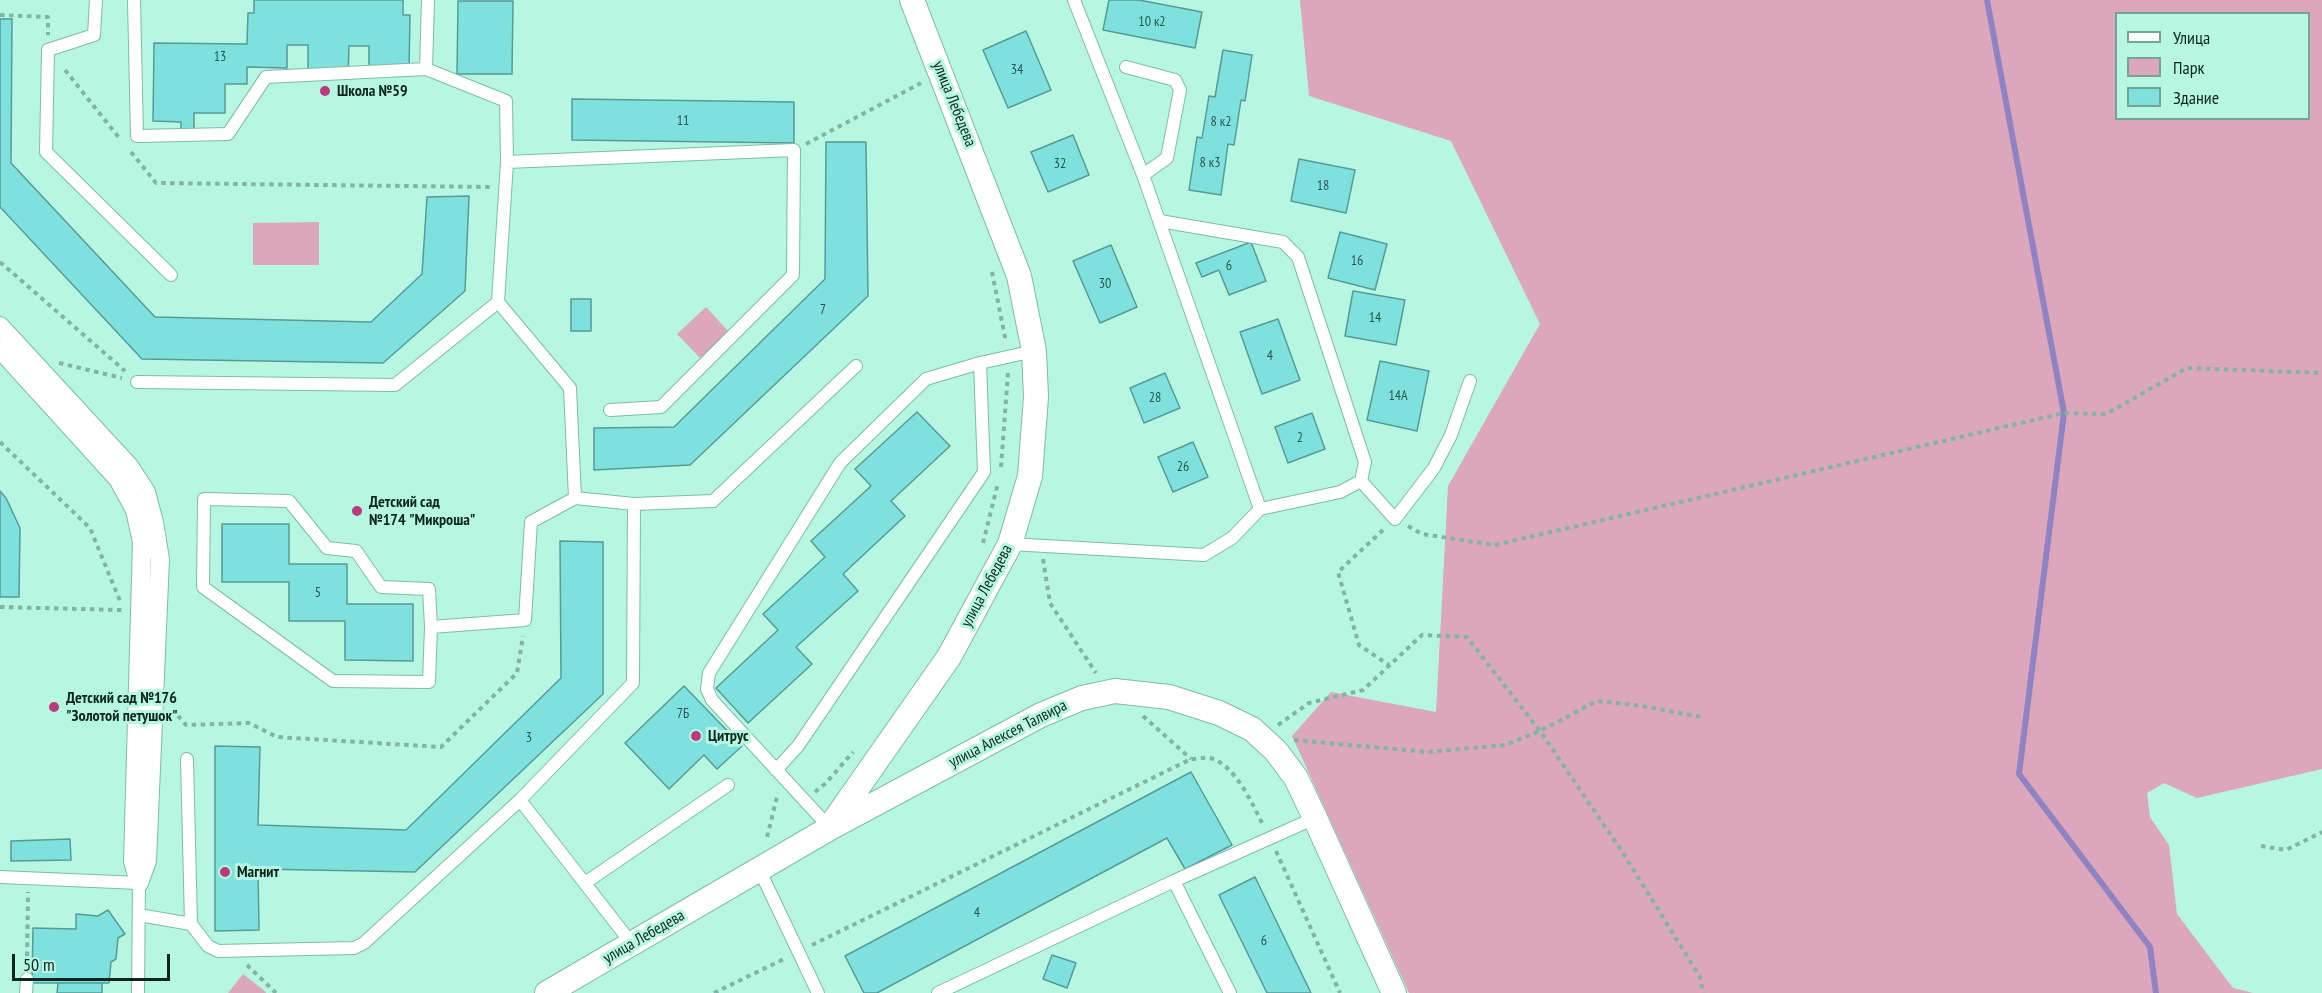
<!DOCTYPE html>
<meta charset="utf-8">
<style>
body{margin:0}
#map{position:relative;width:2322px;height:993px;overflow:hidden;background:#b7f7e2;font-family:"PT Sans Narrow",sans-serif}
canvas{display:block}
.legend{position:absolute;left:2115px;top:12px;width:195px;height:108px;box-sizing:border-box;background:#b7f7e2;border:2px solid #73a494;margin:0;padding:8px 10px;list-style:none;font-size:18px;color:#0d271f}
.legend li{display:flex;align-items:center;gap:12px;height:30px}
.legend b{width:30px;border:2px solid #73a494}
.scale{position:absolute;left:12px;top:954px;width:158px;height:27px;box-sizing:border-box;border:3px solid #0d271f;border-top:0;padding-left:8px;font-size:18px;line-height:21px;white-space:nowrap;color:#0d271f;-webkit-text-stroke:4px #b7f7e2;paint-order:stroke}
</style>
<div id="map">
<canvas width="2322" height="993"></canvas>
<ul class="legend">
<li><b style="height:8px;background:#fff"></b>Улица</li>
<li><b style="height:16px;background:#dca6bc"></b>Парк</li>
<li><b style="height:16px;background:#7ee1de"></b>Здание</li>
</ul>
<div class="scale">50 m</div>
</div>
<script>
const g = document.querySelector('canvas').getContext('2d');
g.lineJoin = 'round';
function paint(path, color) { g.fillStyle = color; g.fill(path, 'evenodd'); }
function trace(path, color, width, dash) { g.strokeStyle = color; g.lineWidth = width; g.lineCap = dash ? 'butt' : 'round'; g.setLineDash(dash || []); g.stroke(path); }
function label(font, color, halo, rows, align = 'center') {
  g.font = font + ' "PT Sans Narrow",sans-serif'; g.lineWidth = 6; g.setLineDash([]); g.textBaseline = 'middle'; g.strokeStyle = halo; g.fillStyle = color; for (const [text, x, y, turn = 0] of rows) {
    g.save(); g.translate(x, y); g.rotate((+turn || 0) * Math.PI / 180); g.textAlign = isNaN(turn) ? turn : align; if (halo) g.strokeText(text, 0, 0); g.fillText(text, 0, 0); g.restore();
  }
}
paint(new Path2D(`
 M 1300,0 L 2322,0 L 2322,769 L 2197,798 L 2164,783 L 2147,793 L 2150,817 L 2169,845 L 2177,914 L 2233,988 L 2253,993 L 1409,993 L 1292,736 L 1331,692 L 1436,712 L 1448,486 L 1540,324 L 1451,141 L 1309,96 ZM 2116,14 L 2308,14 L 2308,118 L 2116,118 Z
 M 319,222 L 319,265 L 253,265 L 253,223 Z
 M 706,307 L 729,332 L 701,359 L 677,334 Z
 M 243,974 L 266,992 L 266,993 L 228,993 Z`), '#dca6bc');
trace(new Path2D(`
 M 1987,0 L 2064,413 L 2019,774 L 2150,947 L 2156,993`), '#8f83c2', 6);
const building = new Path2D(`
 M 254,0 L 403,0 L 403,15 L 410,15 L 409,69 L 369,69 L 369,46 L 349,46 L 348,79 L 308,78 L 308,45 L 287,45 L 287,68 L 247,67 L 247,84 L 225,84 L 225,113 L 194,113 L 194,133 L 181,132 L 181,122 L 153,121 L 154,43 L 247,44 L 248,13 L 254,13 Z
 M 1109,0 L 1139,0 L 1202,12 L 1195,48 L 1103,30 Z
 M 458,1 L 513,1 L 512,74 L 457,74 Z
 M 0,19 L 12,19 L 11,163 L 155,317 L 371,322 L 422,274 L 427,197 L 469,196 L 465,291 L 383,363 L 142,359 L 0,207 Z
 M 1026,31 L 1051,90 L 1008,108 L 983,50 Z
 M 1223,50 L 1252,55 L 1245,101 L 1241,100 L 1234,145 L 1228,144 L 1221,195 L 1189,190 L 1197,137 L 1202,138 L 1209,96 L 1215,97 Z
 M 572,99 L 794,102 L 794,143 L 572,140 Z
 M 1073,135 L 1089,175 L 1048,192 L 1031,152 Z
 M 826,142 L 866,142 L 868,296 L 690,465 L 594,470 L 594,428 L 674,427 L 825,279 Z
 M 1299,159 L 1355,170 L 1346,213 L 1291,201 Z
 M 1340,232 L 1387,244 L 1375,290 L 1328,278 Z
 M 1251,242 L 1266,281 L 1229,295 L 1219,270 L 1202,277 L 1196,263 Z
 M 1111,245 L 1137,307 L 1100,323 L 1073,261 Z
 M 1353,291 L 1405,300 L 1396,345 L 1345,336 Z
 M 571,299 L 591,299 L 591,331 L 571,331 Z
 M 1278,319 L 1300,380 L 1262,394 L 1240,332 Z
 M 1380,361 L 1429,371 L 1417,431 L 1367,420 Z
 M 1165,373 L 1180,408 L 1144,423 L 1130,388 Z
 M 917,412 L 950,446 L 891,501 L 905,516 L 843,574 L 858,591 L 796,647 L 812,664 L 748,723 L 716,688 L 778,630 L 763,614 L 825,557 L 811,541 L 871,486 L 855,469 Z
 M 1312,413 L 1325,449 L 1288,463 L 1275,427 Z
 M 1193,442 L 1208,477 L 1173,492 L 1158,457 Z
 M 0,491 L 6,498 L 20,528 L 19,597 L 0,597 Z
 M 222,524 L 289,524 L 289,564 L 347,564 L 347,604 L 413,604 L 413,661 L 345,660 L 345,621 L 289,621 L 289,582 L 222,582 Z
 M 560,541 L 603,542 L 603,694 L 415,872 L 258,869 L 259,930 L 215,931 L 215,746 L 260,747 L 258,825 L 406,830 L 561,678 Z
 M 684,686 L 742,746 L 717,769 L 704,755 L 669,789 L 625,743 Z
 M 1191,772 L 1232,845 L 1185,869 L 1167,838 L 877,993 L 864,993 L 845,956 Z
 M 70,839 L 71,860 L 11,861 L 11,841 Z
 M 1255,877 L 1311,993 L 1267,993 L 1219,895 Z
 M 108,910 L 125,934 L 118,938 L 116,959 L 111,962 L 109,983 L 32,983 L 33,928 L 76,929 L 76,914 L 98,916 Z
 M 1052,955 L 1076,963 L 1067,988 L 1043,979 Z
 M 58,983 L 102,983 L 102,993 L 57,993 Z`);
paint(building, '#7ee1de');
trace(building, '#569b98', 1.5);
const service = new Path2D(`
 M 96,0 L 94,35 L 48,50 L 46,152 L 171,275
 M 134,0 L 137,136 L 228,134 L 266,77 L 426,69 L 506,101 L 507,162
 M 1074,0 L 1143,175 L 1260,509
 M 1126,67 L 1175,80 L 1180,90 L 1167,158 L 1143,175
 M 426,69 L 428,0
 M 498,302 L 570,388 L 575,498 L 634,504 L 713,501 L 856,366
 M 137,382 L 395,385 L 498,302 L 507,162 L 794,150 L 793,275 L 661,407 L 610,410
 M 1361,481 L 1395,519 L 1434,468 L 1451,435 L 1470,381
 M 1010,544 L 1204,555 L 1232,538 L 1260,509 L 1340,492 L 1361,481 L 1365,462 L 1298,257 L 1283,242 L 1160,221
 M 431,627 L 429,682 L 333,681 L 203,587 L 204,499 L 289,501 L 327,548 L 356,551 L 381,587 L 429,589 L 431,627 L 525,620 L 531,522 L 575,498
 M 187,759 L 191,924
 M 776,770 L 798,746 L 984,472 L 980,363
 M 830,828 L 712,700 L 707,689 L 709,673 L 840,463 L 926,379 L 980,363 L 1034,351
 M 759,869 L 818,993
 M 0,877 L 139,883 L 138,993
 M 1174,881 L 1230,993
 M 585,883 L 728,785
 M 139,915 L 191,924 L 208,946 L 218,951 L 354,948 L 364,943 L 520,800
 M 632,944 L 520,800 L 633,683 L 634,504
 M 26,993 L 27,979
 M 938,993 L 1174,881 L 1315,818`);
const pedestrian = new Path2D(`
 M 0,326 L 129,466 L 146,492 L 154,522 L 160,559 L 147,861 L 139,883 L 133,861 L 142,542 L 135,510 L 118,479 L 0,349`);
const minor = new Path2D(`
 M 832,824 L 949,657 L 1010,544 L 1030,476 L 1036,397 L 1034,351 L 1019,276 L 912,0
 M 547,993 L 830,828 L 1041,715 L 1082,698 L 1115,691 L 1169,697 L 1219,713 L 1252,729 L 1276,751 L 1296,778 L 1315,818 L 1394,993`);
trace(service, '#7ebca9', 14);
trace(pedestrian, '#7ebca9', 20);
trace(minor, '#7ebca9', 26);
trace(new Path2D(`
 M 0,15 L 48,17 L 48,35
 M 65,70 L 120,139
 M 806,144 L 921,83
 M 131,152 L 156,183 L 490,187
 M 0,262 L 125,371
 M 992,272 L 1006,342
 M 59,363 L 122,378
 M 0,442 L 90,528 L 120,601
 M 1001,467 L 1008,373
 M 1408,526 L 1422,534 L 1495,545 L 2064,413 L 2106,414 L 2187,368 L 2322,373
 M 1383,530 L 1338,572 L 1359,645 L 1389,665
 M 983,543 L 998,483
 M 1043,559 L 1050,603 L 1096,673
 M 0,607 L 122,610
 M 172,709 L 186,725 L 249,723 L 277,737 L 441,747 L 517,673 L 523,636
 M 1143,716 L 1191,759
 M 1278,725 L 1309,703 L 1363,690 L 1422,635 L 1467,637 L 1540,731 L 1623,853 L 1700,977 L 1703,993
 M 1294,740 L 1428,752 L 1505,745 L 1540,731 L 1597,701 L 1642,706 L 1701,717
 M 815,792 L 826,783 L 853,752
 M 767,837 L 778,793
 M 2261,846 L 2286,850 L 2322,832
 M 1276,851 L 1340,993
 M 812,945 L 1191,759 C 1197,759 1205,757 1210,758 C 1235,764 1253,805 1263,825
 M 27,965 L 28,892
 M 247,965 L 276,993
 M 714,993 L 786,958`), '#81b4a4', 4, [4.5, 4.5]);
trace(service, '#fff', 12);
trace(pedestrian, '#fff', 18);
trace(minor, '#fff', 24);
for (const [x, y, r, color] of [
 [325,91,6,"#bc387d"],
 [357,511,6,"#bc387d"],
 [54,707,6,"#bc387d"],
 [696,736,6,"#bc387d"],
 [225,872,6,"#bc387d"]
]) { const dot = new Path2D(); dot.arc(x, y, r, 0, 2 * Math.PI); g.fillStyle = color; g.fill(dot); trace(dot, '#b7f7e2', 2); }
label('14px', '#29564f', null, [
 ["10 к2",1152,22],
 ["13",220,57],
 ["34",1017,70],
 ["11",683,121],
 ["8 к2",1221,122],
 ["8 к3",1210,163],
 ["32",1060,164],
 ["18",1323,186],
 ["16",1357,261],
 ["6",1229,266],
 ["30",1105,284],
 ["7",823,310],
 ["14",1375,318],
 ["4",1270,356],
 ["14А",1398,396],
 ["28",1155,398],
 ["2",1300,438],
 ["26",1183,467],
 ["5",318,593],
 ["7Б",683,714],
 ["3",529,738],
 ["4",977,913],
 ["6",1264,941]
]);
label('bold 16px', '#0d271f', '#b7f7e2', [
 ["Школа №59",337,91],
 ["Детский сад",369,502],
 ["№174 \"Микроша\"",369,520],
 ["Детский сад №176",66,698],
 ["\"Золотой петушок\"",66,716],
 ["Цитрус",708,736],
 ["Магнит",237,872]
], 'left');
label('16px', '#0d271f', '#b7f7e2', [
 ["улица Лебедева",954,104,68],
 ["улица Лебедева",987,586,-62],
 ["улица Алексея Талвира",1008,734,-27],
 ["улица Лебедева",644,937,-30]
]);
</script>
